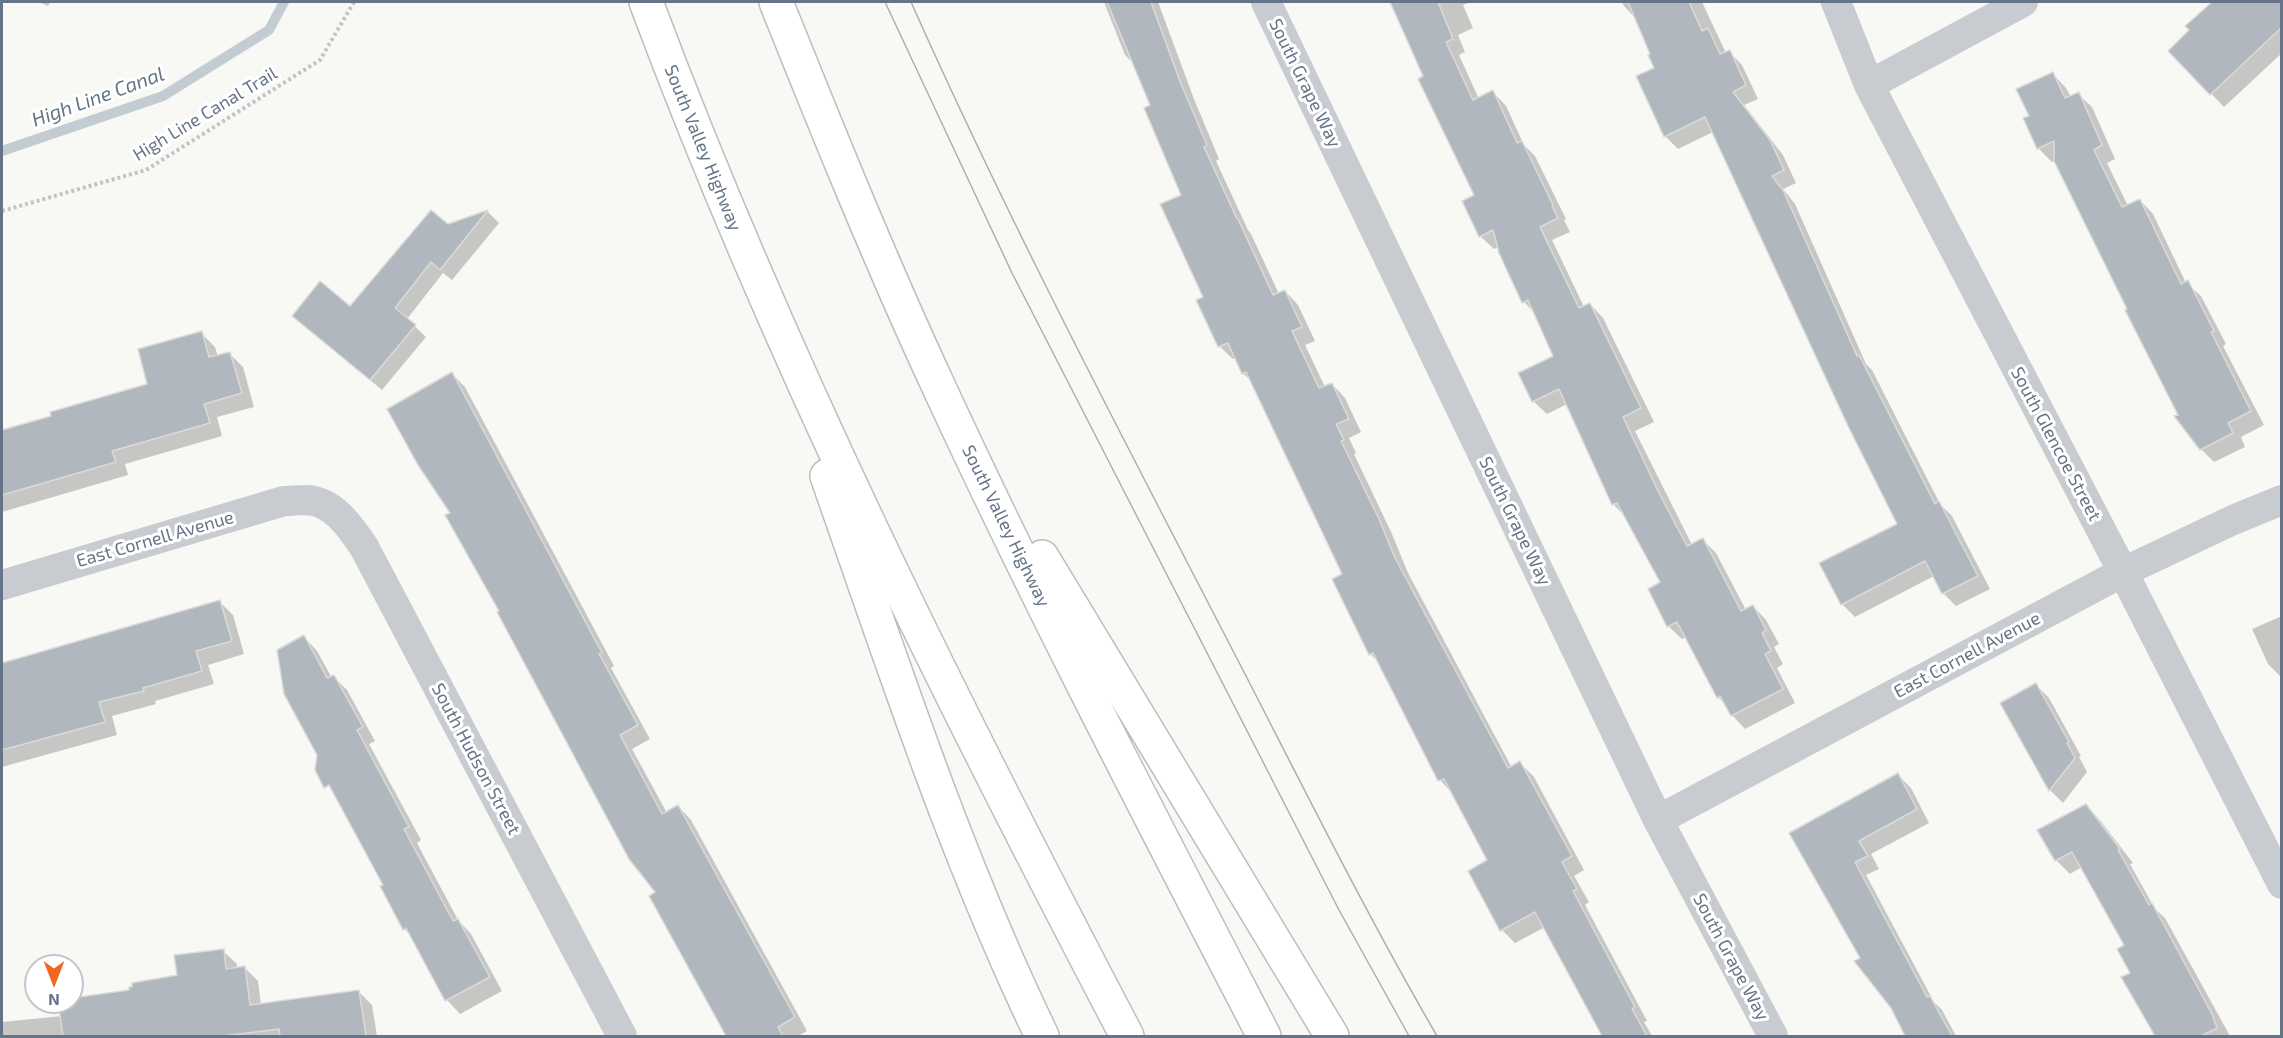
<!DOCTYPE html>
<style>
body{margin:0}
#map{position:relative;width:2283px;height:1038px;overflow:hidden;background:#f8f8f5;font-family:"Exo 2",sans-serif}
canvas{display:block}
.frame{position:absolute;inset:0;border:3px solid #657488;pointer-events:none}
.north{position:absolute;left:24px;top:954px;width:60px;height:60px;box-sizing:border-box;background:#fff;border:2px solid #c1c7cf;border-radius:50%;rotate:180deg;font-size:16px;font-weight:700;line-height:24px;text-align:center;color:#657488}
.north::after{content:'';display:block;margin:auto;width:21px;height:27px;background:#f0681e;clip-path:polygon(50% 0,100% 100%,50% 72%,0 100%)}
</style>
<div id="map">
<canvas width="2283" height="1038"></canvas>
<div class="frame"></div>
<div class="north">N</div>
</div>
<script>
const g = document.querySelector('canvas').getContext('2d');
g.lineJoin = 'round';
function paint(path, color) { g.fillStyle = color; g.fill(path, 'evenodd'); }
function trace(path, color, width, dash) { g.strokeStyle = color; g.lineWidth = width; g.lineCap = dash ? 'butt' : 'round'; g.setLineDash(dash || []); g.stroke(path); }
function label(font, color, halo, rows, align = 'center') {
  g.font = font + ' "Exo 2",sans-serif'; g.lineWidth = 6; g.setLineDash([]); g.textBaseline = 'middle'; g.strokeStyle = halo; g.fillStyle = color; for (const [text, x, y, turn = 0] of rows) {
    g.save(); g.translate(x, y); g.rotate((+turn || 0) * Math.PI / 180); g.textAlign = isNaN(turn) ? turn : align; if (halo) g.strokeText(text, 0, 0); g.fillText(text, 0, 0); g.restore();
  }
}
paint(new Path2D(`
 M 39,2 L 50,2 L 48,6 Z
 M 1104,2 L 1158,2 L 1194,99 L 1219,159 L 1216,161 L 1248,230 L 1251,234 L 1279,294 L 1285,291 L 1298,305 L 1315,341 L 1305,345 L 1325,387 L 1332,384 L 1345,398 L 1361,432 L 1349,438 L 1356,453 L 1354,454 L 1392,534 L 1408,573 L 1512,768 L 1520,763 L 1534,777 L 1584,870 L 1574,876 L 1589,902 L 1585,905 L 1647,1021 L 1644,1022 L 1652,1036 L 1604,1036 L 1545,927 L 1515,943 L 1502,930 L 1489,861 L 1453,794 L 1440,780 L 1381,664 L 1370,654 L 1344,575 L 1252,382 L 1243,373 L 1236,358 L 1233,359 L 1219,346 L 1205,298 L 1183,196 L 1151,106 L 1134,64 L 1125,55 Z
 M 1392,2 L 1471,2 L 1463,5 L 1473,28 L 1458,35 L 1465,52 L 1459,55 L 1479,99 L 1493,92 L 1506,106 L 1524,145 L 1535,156 L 1566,219 L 1564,220 L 1570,232 L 1552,240 L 1584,307 L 1590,304 L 1603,318 L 1654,422 L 1635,431 L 1692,545 L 1702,539 L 1716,553 L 1746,610 L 1753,606 L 1766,620 L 1779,644 L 1774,647 L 1783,664 L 1777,668 L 1795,703 L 1745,729 L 1732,715 L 1727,706 L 1718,697 L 1687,637 L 1682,639 L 1668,626 L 1662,583 L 1626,517 L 1613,504 L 1567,404 L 1547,414 L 1533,401 L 1555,357 L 1535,313 L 1524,302 L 1499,247 L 1494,249 L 1480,236 L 1476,196 Z
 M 1622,2 L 1702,2 L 1726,53 L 1729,52 L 1742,65 L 1758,99 L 1744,105 L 1783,155 L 1796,183 L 1783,189 L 1795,204 L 1866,364 L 1872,370 L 1940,504 L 1952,516 L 1990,589 L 1956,606 L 1943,593 L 1934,576 L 1855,617 L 1842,604 L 1899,524 L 1713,132 L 1678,149 L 1665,136 L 1652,55 L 1637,20 L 1624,6 Z
 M 2221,2 L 2282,2 L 2282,53 L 2224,107 L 2170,51 Z
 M 2053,74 L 2066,88 L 2071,97 L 2078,94 L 2092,107 L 2115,159 L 2107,163 L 2128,206 L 2140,200 L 2153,214 L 2186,283 L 2201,296 L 2226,344 L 2223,346 L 2264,425 L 2241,437 L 2245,447 L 2214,462 L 2201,449 L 2180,415 L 2056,160 L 2052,162 L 2039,149 L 2025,119 L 2031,116 Z
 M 488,212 L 499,223 L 452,280 L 443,273 L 407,319 L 426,337 L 382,390 L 294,316 L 350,308 L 448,226 Z
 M 201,333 L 215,347 L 218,357 L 229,353 L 243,367 L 254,407 L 217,417 L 222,436 L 125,464 L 128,475 L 2,512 L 2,432 L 149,385 Z
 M 452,374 L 465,387 L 614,666 L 611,668 L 650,739 L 632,749 L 667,813 L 678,806 L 691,820 L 807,1031 L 800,1035 L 800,1036 L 727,1036 L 651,896 L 657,892 L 501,612 L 452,514 Z
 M 219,601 L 233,615 L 244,654 L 208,665 L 214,684 L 155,701 L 156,704 L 112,716 L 117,735 L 2,767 L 2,664 Z
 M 2282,616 L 2282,677 L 2281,677 L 2268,664 L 2252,629 Z
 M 304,637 L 317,651 L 332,678 L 334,677 L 347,690 L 375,741 L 369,744 L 421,840 L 417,843 L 458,920 L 471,934 L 502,991 L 460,1014 L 447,1000 L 414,938 L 404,929 L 382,887 L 385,887 Z
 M 2036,685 L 2049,698 L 2081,756 L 2079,757 L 2087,772 L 2063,803 L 2050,790 L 2002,704 Z
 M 1898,775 L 1911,788 L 1929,823 L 1871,854 L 1879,869 L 1866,875 L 1934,1002 L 1942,1010 L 1956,1036 L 1907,1036 L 1791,833 Z
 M 2086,806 L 2099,819 L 2133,863 L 2130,864 L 2155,909 L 2165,918 L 2230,1036 L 2155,1036 L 2123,978 L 2132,973 L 2126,946 L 2082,867 L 2070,874 L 2056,860 Z
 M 223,951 L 237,964 L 237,969 L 245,968 L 258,981 L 261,1005 L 359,992 L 372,1005 L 377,1036 L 2,1036 L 2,1022 L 62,1016 L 60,1002 L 72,1002 L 72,999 L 131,991 L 179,976 Z`), '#0003');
trace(new Path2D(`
 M 2,151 L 163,96 L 269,30 L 284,2`), '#c2ccd2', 10);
const building = new Path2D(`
 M 1107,2 L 1151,2 L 1181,84 L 1207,145 L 1204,147 L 1237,219 L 1238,219 L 1273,295 L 1285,290 L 1302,327 L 1292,331 L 1319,388 L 1332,383 L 1349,419 L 1336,424 L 1344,440 L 1341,441 L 1379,519 L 1395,558 L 1508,768 L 1520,761 L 1572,856 L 1562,862 L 1577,889 L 1573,891 L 1635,1007 L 1632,1009 L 1647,1036 L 1602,1036 L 1535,912 L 1500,931 L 1468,871 L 1487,860 L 1444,779 L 1438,781 L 1373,653 L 1369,655 L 1332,579 L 1342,574 L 1246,372 L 1242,374 L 1228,343 L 1218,347 L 1196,300 L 1203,297 L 1160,204 L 1181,195 L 1144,108 L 1150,105 Z
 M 1390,2 L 1438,2 L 1453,39 L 1446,42 L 1473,100 L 1493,90 L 1517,143 L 1522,141 L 1553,205 L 1552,206 L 1558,218 L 1540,227 L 1579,308 L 1590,303 L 1641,408 L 1623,417 L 1659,493 L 1687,546 L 1703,538 L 1741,611 L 1753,605 L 1766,630 L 1762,633 L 1771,651 L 1765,654 L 1783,689 L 1731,716 L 1720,696 L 1717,698 L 1677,622 L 1667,627 L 1648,589 L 1660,582 L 1617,503 L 1612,505 L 1559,389 L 1532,402 L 1518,373 L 1553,356 L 1528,300 L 1522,303 L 1499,253 L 1493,230 L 1479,237 L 1462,201 L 1474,195 L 1418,79 L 1423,76 Z
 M 1628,2 L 1689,2 L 1702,31 L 1708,28 L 1720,54 L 1730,50 L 1746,85 L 1733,92 L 1770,140 L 1784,170 L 1772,176 L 1783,190 L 1857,356 L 1859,355 L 1935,504 L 1939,501 L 1978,576 L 1942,594 L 1925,561 L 1841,605 L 1819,563 L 1897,524 L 1848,426 L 1705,117 L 1664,137 L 1636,76 L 1654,68 L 1648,55 L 1650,54 Z
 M 2212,2 L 2282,2 L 2282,27 L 2210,95 L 2168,51 L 2189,30 L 2185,26 Z
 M 2053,72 L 2065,98 L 2079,92 L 2102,145 L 2094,150 L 2122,207 L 2140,199 L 2181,284 L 2188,280 L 2214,331 L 2211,332 L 2251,411 L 2228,423 L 2233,433 L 2200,450 L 2174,416 L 2178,415 L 2125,310 L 2127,309 L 2054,161 L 2054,141 L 2037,149 L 2023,118 L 2029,116 L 2016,89 Z
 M 431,210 L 448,224 L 488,210 L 440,270 L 431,262 L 395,308 L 416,325 L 370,380 L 292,316 L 320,281 L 350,306 Z
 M 202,331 L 209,357 L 230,352 L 242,393 L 204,404 L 210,423 L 112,451 L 116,462 L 2,495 L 2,430 L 51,416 L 50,412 L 147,384 L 138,349 Z
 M 452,372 L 602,653 L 599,654 L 638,725 L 620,735 L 662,814 L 678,805 L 795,1017 L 778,1027 L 783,1036 L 726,1036 L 649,896 L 655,892 L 629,859 L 497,612 L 499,611 L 445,515 L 450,513 L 418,465 L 387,409 Z
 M 220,600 L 232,641 L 196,651 L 202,671 L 143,688 L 144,691 L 99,702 L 105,722 L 2,750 L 2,663 Z
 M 304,635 L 327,678 L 334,675 L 363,727 L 357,730 L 409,827 L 404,829 L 453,921 L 458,919 L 490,977 L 445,1001 L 406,928 L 403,930 L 380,886 L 383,885 L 329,785 L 324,788 L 315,770 L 317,755 L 284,694 L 277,650 Z
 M 2036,683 L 2069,742 L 2067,743 L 2075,758 L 2049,791 L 2000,703 Z
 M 1898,773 L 1917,809 L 1859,841 L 1868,856 L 1855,862 L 1927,997 L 1930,996 L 1952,1036 L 1905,1036 L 1891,1008 L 1854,961 L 1860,958 L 1789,833 Z
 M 2086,804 L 2120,849 L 2118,850 L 2149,905 L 2152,903 L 2212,1014 L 2217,1028 L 2201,1036 L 2155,1036 L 2121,977 L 2130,973 L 2117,949 L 2124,945 L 2072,852 L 2055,861 L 2037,830 Z
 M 224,949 L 226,969 L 245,966 L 250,1005 L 359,990 L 366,1036 L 280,1036 L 279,1029 L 223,1036 L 63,1036 L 58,1002 L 72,1002 L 72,998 L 129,990 L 129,987 L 132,987 L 132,983 L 177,975 L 174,955 Z`);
paint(building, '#b1b7be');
trace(building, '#dadad7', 1.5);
const highway = new Path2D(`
 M 646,2 C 779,358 950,699 1127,1036
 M 776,2 C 827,129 879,258 937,383 C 1039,604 1152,820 1264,1036
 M 827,476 C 893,664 955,856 1042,1036
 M 1042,557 L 1332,1036`);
trace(highway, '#babdc1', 36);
trace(new Path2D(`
 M 2,211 L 146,170 L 320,60 L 354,2`), '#c1c3c6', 4, [3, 3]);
trace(new Path2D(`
 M 1266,2 L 1658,820 L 1773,1036
 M 1836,2 L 1869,85 L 2123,572 L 2282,884
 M 1869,85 L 2023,2
 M 2,585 L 284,501 C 292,501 300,500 308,500 C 334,502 351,528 364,547 L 622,1036
 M 1658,820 L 2123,572 L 2233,520 L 2282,500`), '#c8cbcf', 30);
trace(highway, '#fff', 33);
trace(new Path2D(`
 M 885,2 L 1012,273 L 1339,910 L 1409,1036
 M 911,2 C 1004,211 1111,415 1216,618 C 1289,758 1358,900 1437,1036`), '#aaaeb5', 1.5);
label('18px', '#657488', '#fff', [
 ["South Grape Way",1305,83,64],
 ["High Line Canal Trail",205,114,-31],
 ["South Valley Highway",703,148,68],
 ["South Glencoe Street",2056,444,62],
 ["South Grape Way",1515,521,64],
 ["South Valley Highway",1006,526,64],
 ["East Cornell Avenue",155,539,-16],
 ["East Cornell Avenue",1967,655,-28],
 ["South Hudson Street",476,759,62],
 ["South Grape Way",1731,957,62]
]);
label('italic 20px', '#617684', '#fff', [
 ["High Line Canal",98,97,-20]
]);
</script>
